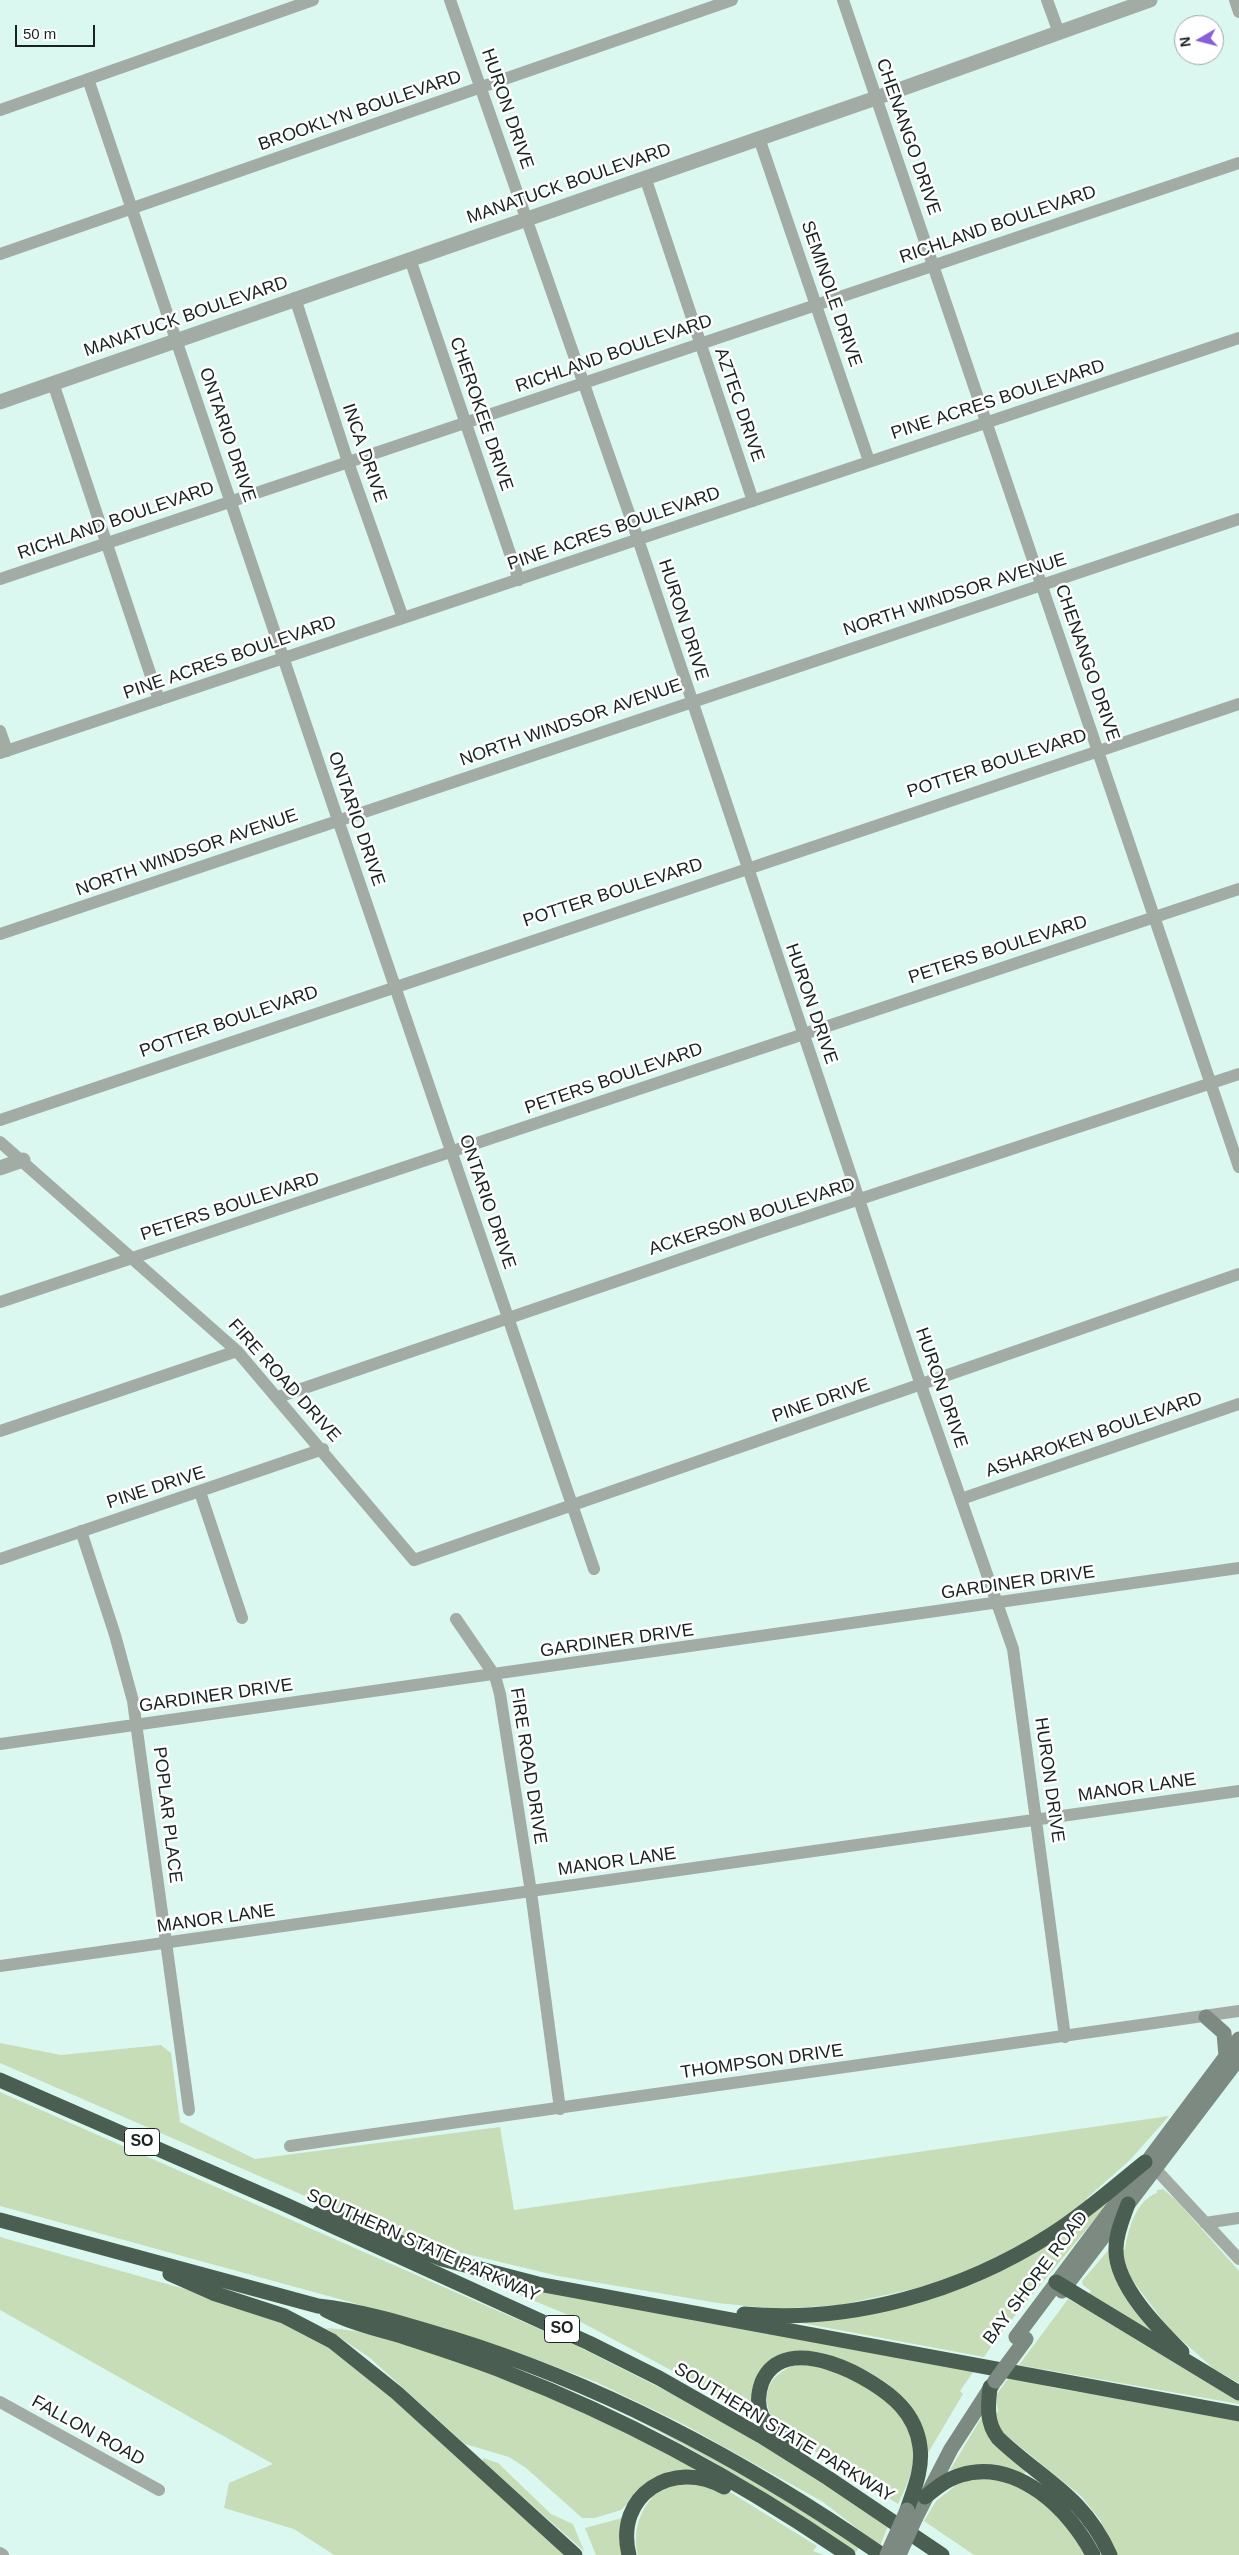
<!DOCTYPE html>
<style>
body{margin:0}
#map{position:relative;width:1239px;height:2555px;overflow:hidden;background:#daf8f0;font-family:Helvetica,sans-serif}
canvas{display:block}
.north{position:absolute;left:1174px;top:15px;width:50px;height:50px;box-sizing:border-box;background:#fff;border:1px solid #a3a7a7;border-radius:50%;rotate:262deg;font-size:14px;font-weight:700;line-height:20px;text-align:center;color:#192422}
.north::after{content:'';display:block;margin:auto;width:18px;height:22px;background:#865fd9;clip-path:polygon(50% 0,100% 100%,50% 72%,0 100%)}
.scale{position:absolute;left:15px;top:25px;width:80px;height:22px;box-sizing:border-box;border:2px solid #192422;border-top:0;padding-left:6px;font-size:15px;line-height:18px;white-space:nowrap;color:#192422;-webkit-text-stroke:4px #fff;paint-order:stroke}
</style>
<div id="map">
<canvas width="1239" height="2555"></canvas>
<div class="north">N</div>
<div class="scale">50 m</div>
</div>
<script>
const g = document.querySelector('canvas').getContext('2d');
g.lineJoin = 'round';
function paint(path, color) { g.fillStyle = color; g.fill(path, 'evenodd'); }
function trace(path, color, width, dash) { g.strokeStyle = color; g.lineWidth = width; g.lineCap = dash ? 'butt' : 'round'; g.setLineDash(dash || []); g.stroke(path); }
function label(font, color, halo, rows, align = 'center') {
  g.font = font + ' Helvetica,sans-serif'; g.lineWidth = 5; g.setLineDash([]); g.textBaseline = 'middle'; g.strokeStyle = halo; g.fillStyle = color; for (const [text, x, y, turn = 0] of rows) {
    g.save(); g.translate(x, y); g.rotate((+turn || 0) * Math.PI / 180); g.textAlign = isNaN(turn) ? turn : align; if (halo) g.strokeText(text, 0, 0); g.fillText(text, 0, 0); g.restore();
  }
}
paint(new Path2D(`
 M 0,2043 L 61,2055 L 161,2045 L 171,2053 L 180,2122 L 255,2159 L 500,2127 L 514,2210 L 1169,2116 L 1130,2160 L 1086,2199 L 1088,2202 L 1041,2236 L 987,2265 L 927,2286 L 840,2305 L 776,2309 L 718,2303 L 558,2276 L 417,2242 L 321,2203 L 0,2063 Z
 M 0,2092 L 571,2343 L 702,2409 L 835,2490 L 888,2526 L 880,2546 L 823,2502 L 685,2425 L 596,2382 L 509,2349 L 350,2302 L 0,2206 Z
 M 1163,2189 L 1176,2200 L 1239,2271 L 1239,2383 L 1214,2369 L 1169,2329 L 1130,2277 L 1121,2250 L 1125,2249 C 1128,2230 1136,2200 1157,2193 L 1157,2190 Z
 M 1110,2201 L 999,2335 L 984,2357 L 796,2322 L 911,2303 Z
 M 0,2237 L 263,2311 L 331,2347 L 423,2423 L 565,2555 L 334,2555 L 294,2529 L 224,2508 L 229,2483 L 273,2464 L 0,2310 Z
 M 1111,2247 L 1159,2337 L 1089,2294 L 1091,2291 L 1083,2285 L 1082,2281 Z
 M 470,2271 L 976,2368 L 960,2391 L 963,2394 L 928,2453 L 915,2417 L 888,2384 L 866,2370 L 839,2358 L 795,2352 L 774,2360 L 756,2417 L 750,2418 L 708,2390 L 566,2314 L 469,2274 Z
 M 1068,2299 L 1079,2305 L 1081,2302 L 1239,2398 L 1239,2404 L 1019,2365 Z
 M 326,2328 C 368,2330 410,2344 450,2359 C 535,2389 615,2426 696,2467 L 696,2470 L 670,2471 L 652,2479 L 621,2510 L 595,2518 L 582,2518 L 526,2468 L 509,2457 L 465,2444 L 370,2358 Z
 M 800,2363 C 821,2367 845,2369 864,2380 C 870,2384 876,2390 882,2395 C 922,2429 921,2459 898,2504 L 777,2427 C 758,2397 766,2374 800,2363 Z
 M 1010,2376 L 1055,2388 L 1239,2420 L 1239,2555 L 1117,2555 L 1100,2520 L 1081,2496 L 1002,2432 L 992,2413 L 998,2412 L 996,2395 Z
 M 636,2415 L 687,2439 L 860,2546 L 856,2552 C 784,2504 711,2457 633,2418 Z
 M 983,2415 L 1028,2468 L 1023,2476 L 994,2466 L 970,2466 L 950,2470 Z
 M 483,2458 L 498,2463 L 551,2514 L 573,2524 L 584,2551 L 483,2462 Z
 M 994,2477 L 1027,2489 L 1062,2517 L 1089,2555 L 974,2555 L 924,2521 L 936,2501 L 954,2487 L 954,2483 Z
 M 695,2479 L 717,2484 L 817,2546 L 813,2551 L 824,2555 L 638,2555 C 631,2530 642,2501 665,2487 C 672,2482 686,2481 695,2479 Z
 M 622,2518 L 625,2555 L 596,2555 L 585,2528 Z`), '#c7ddb8');
trace(new Path2D(`
 M 450,0 L 638,539 L 921,1385 L 1013,1649 L 1065,2037
 M 843,0 L 1239,1167
 M 1047,0 L 1059,33
 M 1235,0 L 1239,12
 M 88,79 L 338,820 L 594,1569
 M 0,110 L 313,0
 M 759,138 L 869,461
 M 645,177 L 753,501
 M 0,254 L 732,0
 M 410,259 L 519,580
 M 295,298 L 348,462 L 403,618
 M 53,383 L 159,700
 M 0,579 L 1239,163
 M 0,731 L 7,751
 M 0,753 L 1239,338
 M 0,934 L 1239,519
 M 0,1120 L 1239,704
 M 0,1142 L 237,1351 L 414,1560 L 1239,1274
 M 0,1302 L 1239,889
 M 278,1397 L 763,1231 L 1239,1074
 M 0,1431 L 237,1351
 M 200,1492 L 242,1618
 M 961,1499 L 1239,1404
 M 81,1531 L 115,1635 L 133,1701 L 189,2110
 M 0,1559 L 323,1449
 M 456,1619 L 495,1676 L 500,1694 L 531,1892 L 560,2109
 M 0,1744 L 1239,1568
 M 0,1966 L 1239,1791
 M 290,2146 L 1239,2011
 M 1150,2163 L 1239,2259
 M 1205,2223 L 1239,2218
 M 0,2402 L 159,2490
 M 0,2553 L 3,2555`), '#a2aca5', 12);
trace(new Path2D(`
 M 0,402 L 876,98 L 1150,0
 M 0,1168 L 23,1160`), '#a2aca5', 15);
trace(new Path2D(`
 M 1206,2017 L 1224,2033 L 1226,2056
 M 1062,2291 L 1239,2058
 M 1016,2337 L 1239,2039
 M 916,2517 L 951,2449 L 993,2384`), '#7c8a81', 15);
trace(new Path2D(`
 M 0,2080 L 284,2204 L 589,2343 L 659,2378 L 761,2436 L 828,2478 L 942,2555
 M 1128,2204 C 1123,2218 1116,2233 1116,2249 C 1115,2285 1158,2328 1182,2352
 M 319,2213 L 341,2219 L 442,2259 L 538,2284 L 1239,2414
 M 0,2220 L 318,2306 C 364,2311 407,2325 451,2338 C 607,2386 748,2462 882,2555
 M 170,2274 L 213,2293 L 284,2316 L 332,2341 L 397,2393 L 575,2555
 M 1056,2282 L 1239,2393
 M 326,2310 C 349,2322 373,2328 398,2335 C 434,2347 470,2358 505,2372 C 627,2419 740,2481 848,2555
 M 744,2314 C 850,2324 962,2292 1052,2234 C 1085,2213 1114,2187 1145,2162
 M 990,2387 C 988,2406 986,2422 998,2438 C 1042,2480 1083,2495 1110,2555
 M 803,2454 C 792,2444 767,2428 762,2416 C 757,2405 758,2393 762,2382 C 785,2328 876,2378 901,2406 C 911,2417 918,2431 920,2447 C 923,2469 914,2489 907,2510
 M 925,2497 C 936,2488 947,2479 961,2475 C 1017,2458 1070,2510 1093,2555
 M 629,2555 C 614,2495 673,2458 724,2487`), '#4a5f51', 15);
trace(new Path2D(`
 M 995,2381 L 1026,2339
 M 887,2555 L 907,2510
 M 899,2555 L 916,2517`), '#7c8a81', 15);
for (const [x, y, w] of [
 [142,2142,35],
 [562,2329,35]
]) { const box = new Path2D(); box.roundRect(x - w / 2, y - 13.5, w, 27, 4); g.fillStyle = '#fff'; g.fill(box); trace(box, '#192422', 1); }
label('bold 16px', '#192422', null, [
 ["SO",142,2142],
 ["SO",562,2329]
]);
label('18px', '#192422', '#fff', [
 ["HURON DRIVE",507,109,71],
 ["BROOKLYN BOULEVARD",360,111,-19],
 ["CHENANGO DRIVE",908,137,71],
 ["MANATUCK BOULEVARD",569,184,-19],
 ["RICHLAND BOULEVARD",998,225,-19],
 ["SEMINOLE DRIVE",831,294,71],
 ["MANATUCK BOULEVARD",186,317,-19],
 ["RICHLAND BOULEVARD",614,354,-19],
 ["PINE ACRES BOULEVARD",998,400,-18],
 ["AZTEC DRIVE",739,405,71],
 ["CHEROKEE DRIVE",481,414,71],
 ["ONTARIO DRIVE",227,435,71],
 ["INCA DRIVE",364,453,71],
 ["RICHLAND BOULEVARD",116,521,-19],
 ["PINE ACRES BOULEVARD",614,529,-19],
 ["NORTH WINDSOR AVENUE",955,595,-18],
 ["HURON DRIVE",683,620,72],
 ["PINE ACRES BOULEVARD",230,658,-19],
 ["CHENANGO DRIVE",1087,663,71],
 ["NORTH WINDSOR AVENUE",571,723,-19],
 ["POTTER BOULEVARD",997,764,-18],
 ["ONTARIO DRIVE",356,819,71],
 ["NORTH WINDSOR AVENUE",187,853,-19],
 ["POTTER BOULEVARD",613,893,-18],
 ["PETERS BOULEVARD",998,950,-18],
 ["HURON DRIVE",811,1004,71],
 ["POTTER BOULEVARD",229,1022,-19],
 ["PETERS BOULEVARD",614,1079,-19],
 ["ONTARIO DRIVE",487,1202,71],
 ["PETERS BOULEVARD",230,1207,-18],
 ["ACKERSON BOULEVARD",752,1217,-18],
 ["FIRE ROAD DRIVE",284,1381,48],
 ["HURON DRIVE",941,1388,71],
 ["PINE DRIVE",821,1401,-19],
 ["ASHAROKEN BOULEVARD",1094,1435,-19],
 ["PINE DRIVE",156,1488,-18],
 ["GARDINER DRIVE",1018,1583,-8],
 ["GARDINER DRIVE",617,1641,-8],
 ["GARDINER DRIVE",216,1696,-8],
 ["FIRE ROAD DRIVE",528,1766,81],
 ["HURON DRIVE",1049,1780,82],
 ["MANOR LANE",1137,1788,-8],
 ["POPLAR PLACE",167,1815,83],
 ["MANOR LANE",617,1862,-8],
 ["MANOR LANE",216,1919,-8],
 ["THOMPSON DRIVE",762,2062,-8],
 ["SOUTHERN STATE PARKWAY",423,2246,24],
 ["BAY SHORE ROAD",1036,2278,-53],
 ["FALLON ROAD",88,2431,29],
 ["SOUTHERN STATE PARKWAY",784,2433,31]
]);
</script>
